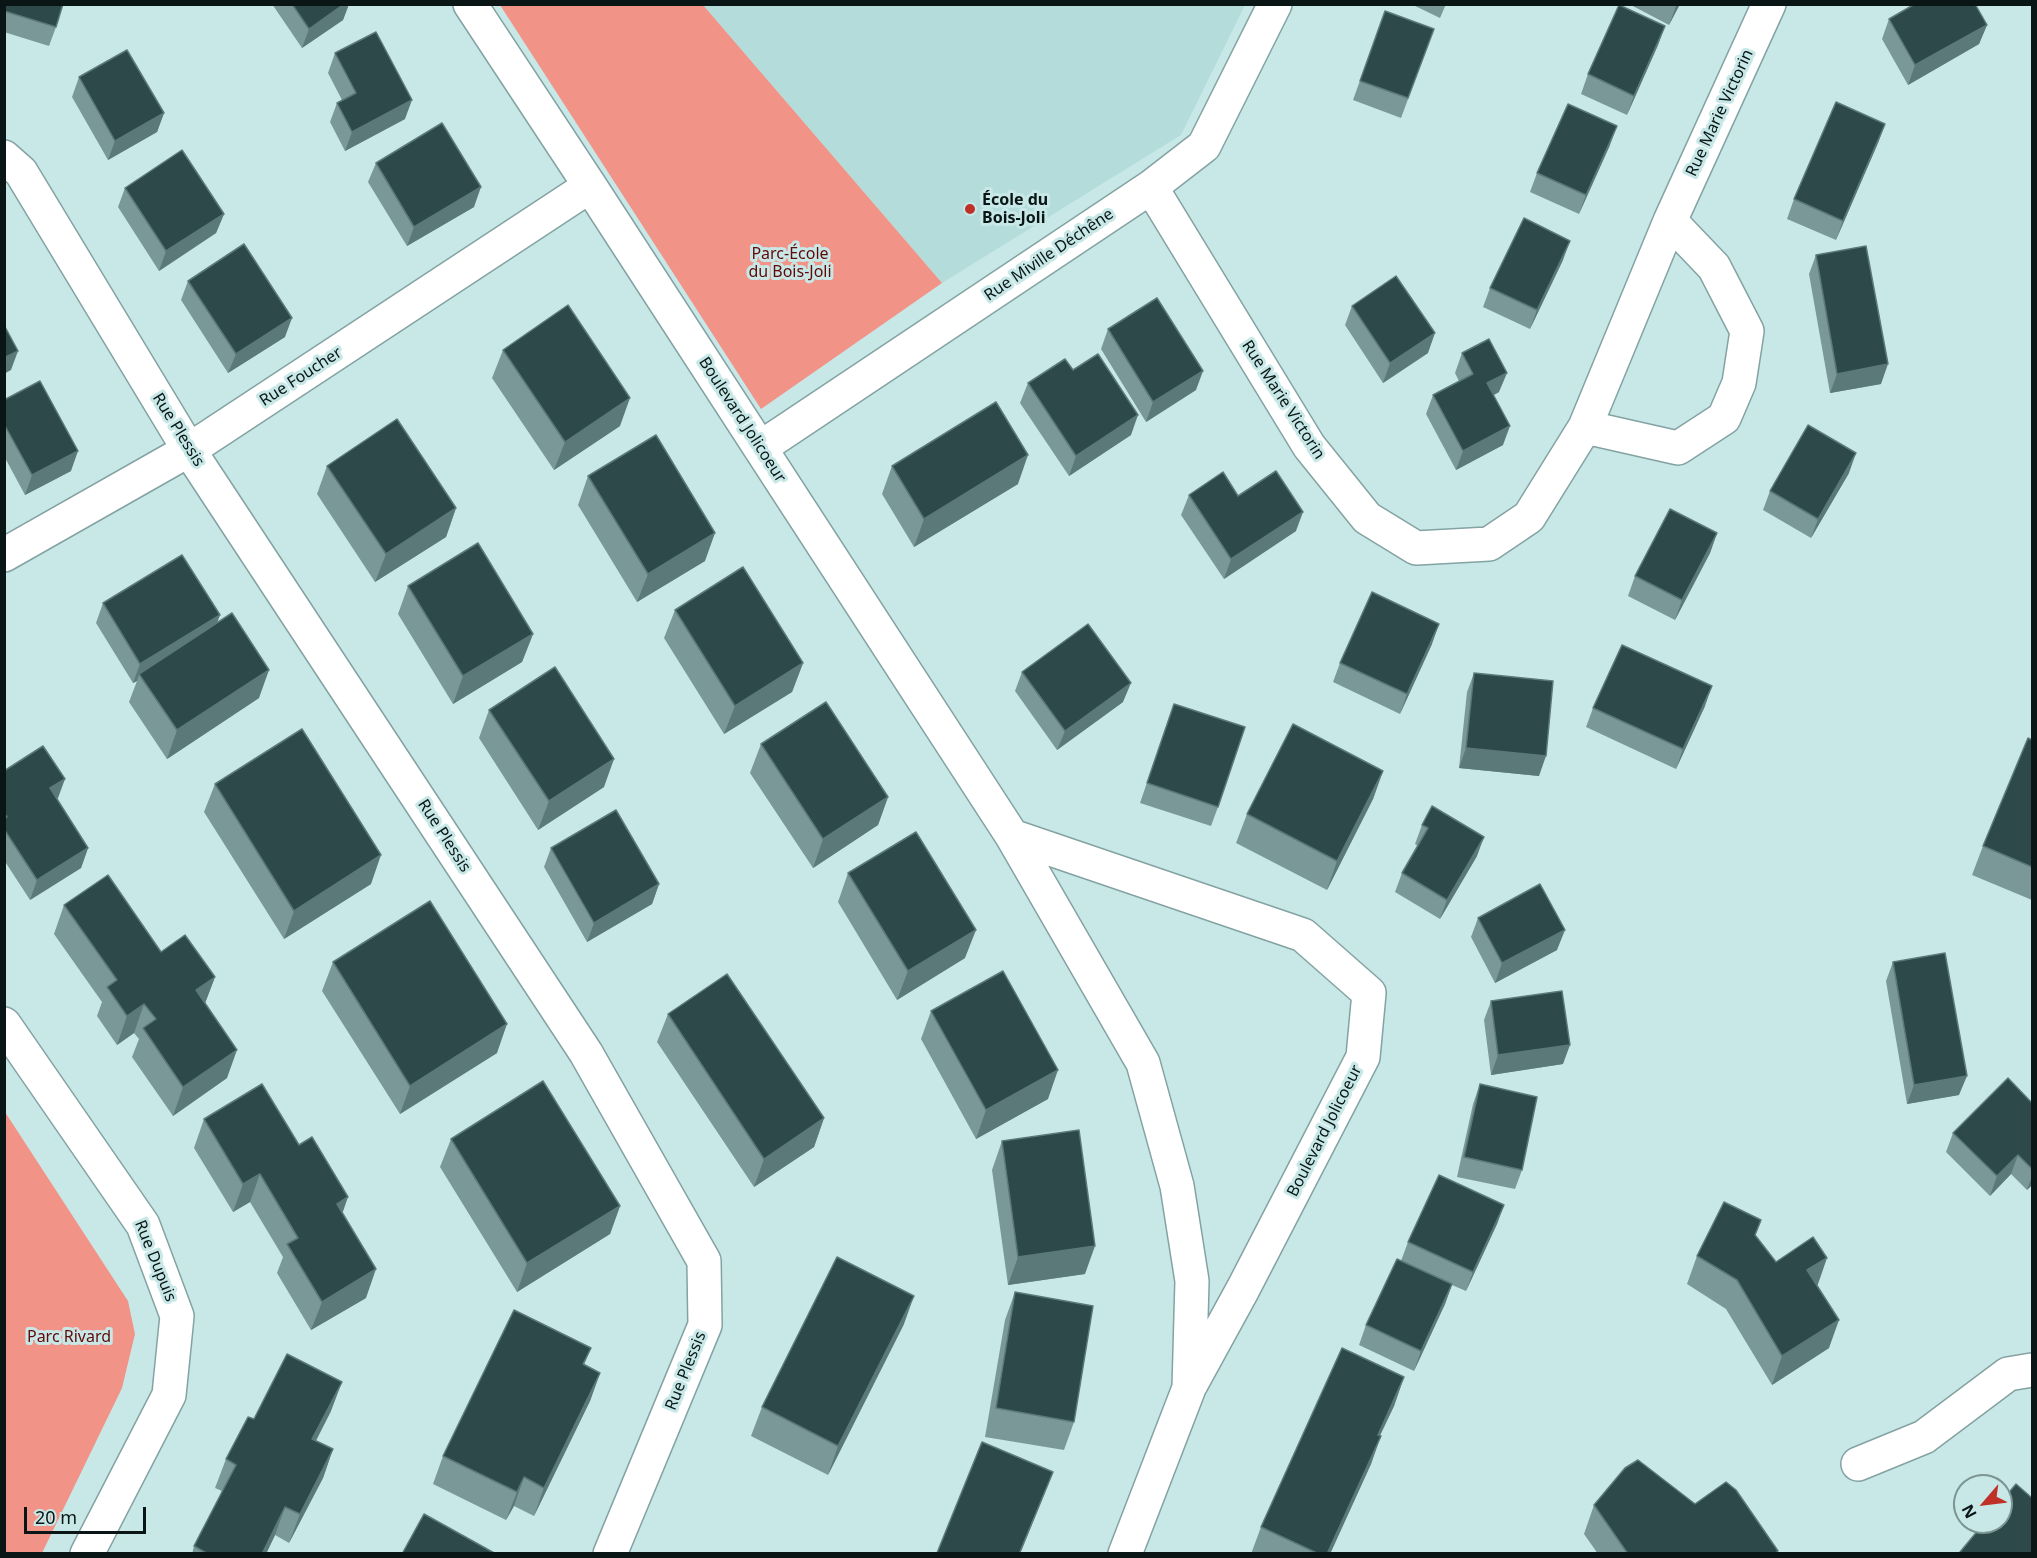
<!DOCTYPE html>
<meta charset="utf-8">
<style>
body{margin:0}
#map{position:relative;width:2037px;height:1558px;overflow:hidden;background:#c8e8e8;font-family:"Noto Sans",sans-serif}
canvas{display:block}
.frame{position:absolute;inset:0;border:6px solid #0a1616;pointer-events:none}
.north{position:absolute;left:1953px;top:1474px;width:60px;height:60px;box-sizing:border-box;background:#c8e8e8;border:2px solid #7c9494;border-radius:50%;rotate:242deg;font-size:16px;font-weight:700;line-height:24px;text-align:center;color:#0a1616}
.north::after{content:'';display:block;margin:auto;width:21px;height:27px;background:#bf3127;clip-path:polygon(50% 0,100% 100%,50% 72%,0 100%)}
.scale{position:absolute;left:24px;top:1507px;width:122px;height:27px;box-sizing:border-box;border:3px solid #0a1616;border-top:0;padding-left:8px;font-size:18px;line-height:21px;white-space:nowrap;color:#0a1616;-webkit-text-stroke:4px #c8e8e8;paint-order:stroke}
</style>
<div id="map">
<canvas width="2037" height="1558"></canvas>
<div class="frame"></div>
<div class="north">N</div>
<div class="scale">20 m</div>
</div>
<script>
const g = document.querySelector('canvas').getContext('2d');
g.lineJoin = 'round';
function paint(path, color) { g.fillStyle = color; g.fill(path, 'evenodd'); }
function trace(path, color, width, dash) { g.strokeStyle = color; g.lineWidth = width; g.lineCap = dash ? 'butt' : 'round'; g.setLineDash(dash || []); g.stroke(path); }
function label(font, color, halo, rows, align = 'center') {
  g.font = font + ' "Noto Sans",sans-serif'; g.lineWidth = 6; g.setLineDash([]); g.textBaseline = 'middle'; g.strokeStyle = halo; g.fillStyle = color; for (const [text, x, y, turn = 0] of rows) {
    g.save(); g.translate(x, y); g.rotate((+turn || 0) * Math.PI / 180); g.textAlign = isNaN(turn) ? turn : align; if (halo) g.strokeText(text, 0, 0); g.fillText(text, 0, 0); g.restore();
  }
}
paint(new Path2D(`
 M 703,5 L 1245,5 L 1181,135 L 942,283 Z`), '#b3dcdb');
paint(new Path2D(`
 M 500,5 L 703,5 L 942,283 L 761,409 Z
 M 5,1112 L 128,1301 L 135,1334 L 122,1388 L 42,1553 L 5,1553 Z`), '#f19386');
const minor = new Path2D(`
 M 470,4 L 590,186 L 1012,836 L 1143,1063 L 1177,1186 L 1192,1281 L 1189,1388 L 1125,1554
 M 4,157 L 21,172 L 189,450 L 586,1053 L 704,1261 L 705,1325 L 610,1554
 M 1151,187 L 1309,446 L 1367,518 L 1416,548 L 1489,544 L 1529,517 L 1585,427 L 1670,221 L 1769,4
 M 1585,427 L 1678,448 L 1724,418 L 1739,383 L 1747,331 L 1714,267 L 1670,221
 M 760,448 L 1151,187 L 1204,146 L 1275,4
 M 4,555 L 189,450 L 590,186
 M 1012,836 L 1303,935 L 1369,993 L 1363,1057 L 1243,1289 L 1191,1384
 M 4,1024 L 143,1225 L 177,1316 L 169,1395 L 87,1554
 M 1858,1464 L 1924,1437 L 2008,1374 L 2032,1370`);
trace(minor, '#84a2a2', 36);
trace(minor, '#fff', 33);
paint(new Path2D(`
 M 4,4 L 56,27 L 49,46 L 4,32 Z
 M 272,4 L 349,4 L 343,20 L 302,48 Z
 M 1411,4 L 1446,4 L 1440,18 Z
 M 1629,4 L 1680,4 L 1669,25 Z
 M 1385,11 L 1434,29 L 1401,118 L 1353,100 Z
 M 1889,19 L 1987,25 L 1979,44 L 1908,85 L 1882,39 Z
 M 1665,26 L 1658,45 L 1627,115 L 1581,94 L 1588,74 Z
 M 335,53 L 405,119 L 345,151 L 330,122 L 337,103 L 342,100 L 328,73 Z
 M 79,77 L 164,113 L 157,132 L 108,160 L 72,97 Z
 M 1885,124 L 1878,143 L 1836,240 L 1787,219 L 1794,199 Z
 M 1610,145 L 1579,214 L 1530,192 L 1537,173 Z
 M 376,163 L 474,207 L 407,246 L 368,182 Z
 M 125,188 L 224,214 L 216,233 L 159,271 L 118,207 Z
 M 1816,255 L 1881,384 L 1830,393 L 1809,274 Z
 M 1563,260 L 1530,329 L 1483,307 L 1490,288 Z
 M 188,281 L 285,337 L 228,373 L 181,300 Z
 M 1352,306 L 1428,353 L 1383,383 L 1345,325 Z
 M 1108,329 L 1196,390 L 1146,422 L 1101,349 Z
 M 503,350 L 620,426 L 554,470 L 492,378 Z
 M 1462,353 L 1499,392 L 1493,395 L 1503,445 L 1456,470 L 1426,414 L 1433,395 L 1459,381 L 1455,373 Z
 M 1073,370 L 1131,435 L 1069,476 L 1020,403 L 1028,383 Z
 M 4,400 L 71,471 L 25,495 L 4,456 Z
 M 327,466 L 456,508 L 446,537 L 375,582 L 317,494 Z
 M 892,466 L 1018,484 L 914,547 L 882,494 Z
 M 1849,473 L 1811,538 L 1763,510 L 1770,491 Z
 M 588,476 L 705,561 L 637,602 L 578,505 Z
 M 1189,495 L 1238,496 L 1296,531 L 1224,579 L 1181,515 Z
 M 1717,533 L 1710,553 L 1675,620 L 1628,596 L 1635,576 Z
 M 408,586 L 533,634 L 522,662 L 453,704 L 398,614 Z
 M 103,603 L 217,623 L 259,698 L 167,759 L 129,702 L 137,681 L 133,683 L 96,623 Z
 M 675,610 L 803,663 L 792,692 L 724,734 L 664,638 Z
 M 1432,644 L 1400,714 L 1333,682 L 1340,663 Z
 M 1022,672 L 1123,702 L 1057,750 L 1015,691 Z
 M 1474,673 L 1539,776 L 1459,768 L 1467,692 Z
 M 1174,704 L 1218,807 L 1211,826 L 1140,803 Z
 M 1705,706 L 1676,769 L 1586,727 L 1593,708 Z
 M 489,710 L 604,787 L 538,830 L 479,738 Z
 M 2032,740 L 2032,900 L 1972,875 L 1983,846 Z
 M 761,744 L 888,797 L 878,825 L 813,868 L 750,773 Z
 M 4,771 L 58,798 L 57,799 L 88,848 L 81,868 L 30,900 L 4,860 Z
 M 1383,771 L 1373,799 L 1327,890 L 1236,843 L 1247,814 Z
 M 215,784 L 371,884 L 284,939 L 204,812 Z
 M 1422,825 L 1477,856 L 1440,919 L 1395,892 L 1402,873 L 1418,846 L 1415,844 Z
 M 551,848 L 659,884 L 652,904 L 587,942 L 544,867 Z
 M 848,873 L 965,958 L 897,1000 L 838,902 Z
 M 64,905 L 215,977 L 205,1003 L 227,1078 L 173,1116 L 132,1057 L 139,1039 L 134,1033 L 117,1045 L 97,1016 L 102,1002 L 54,934 Z
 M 1478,918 L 1557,950 L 1495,983 L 1471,937 Z
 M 333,962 L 497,1053 L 400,1114 L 322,991 Z
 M 1893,962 L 1959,1095 L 1907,1104 L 1886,981 Z
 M 1491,1001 L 1563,1064 L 1491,1075 L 1484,1020 Z
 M 931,1011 L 1048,1099 L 976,1139 L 921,1039 Z
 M 668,1014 L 824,1118 L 814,1147 L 754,1187 L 657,1042 Z
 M 1480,1084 L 1522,1170 L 1515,1189 L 1457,1177 L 1473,1104 Z
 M 2032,1103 L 2032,1185 L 2027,1190 L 2011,1174 L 1990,1196 L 1946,1152 L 1953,1133 Z
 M 204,1119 L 299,1145 L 343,1213 L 366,1298 L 311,1330 L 277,1273 L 283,1257 L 250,1202 L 233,1212 L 194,1148 Z
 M 451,1139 L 620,1206 L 610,1234 L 517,1292 L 440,1167 Z
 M 1002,1141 L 1085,1274 L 1008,1285 L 992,1170 Z
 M 1504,1205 L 1497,1224 L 1466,1291 L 1452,1285 L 1445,1304 L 1414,1371 L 1359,1345 L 1366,1325 L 1401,1261 L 1408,1242 Z
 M 1755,1235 L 1776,1262 L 1817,1285 L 1829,1348 L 1772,1385 L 1726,1309 L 1687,1284 L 1697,1256 Z
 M 1015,1292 L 1074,1422 L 1064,1450 L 985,1437 L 1005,1320 Z
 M 904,1324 L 828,1475 L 751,1436 L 762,1407 Z
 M 591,1348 L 584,1365 L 600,1373 L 590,1401 L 534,1516 L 514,1506 L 506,1520 L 433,1484 L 443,1456 Z
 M 1404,1377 L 1394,1406 L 1380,1435 L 1371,1464 L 1330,1554 L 1251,1554 L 1261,1527 Z
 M 331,1411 L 316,1441 L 333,1449 L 323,1478 L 289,1543 L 275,1535 L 266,1554 L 192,1554 L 194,1546 L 222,1491 L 215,1488 L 226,1459 L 254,1419 Z
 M 1695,1504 L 1777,1554 L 1598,1554 L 1584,1534 L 1594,1505 Z`), '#7a9898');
paint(new Path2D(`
 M 344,4 L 349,4 L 343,20 L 302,48 L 309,29 Z
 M 1677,4 L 1680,4 L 1669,25 Z
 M 1987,25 L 1979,44 L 1908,85 L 1915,65 Z
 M 1665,26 L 1658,45 L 1627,115 L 1634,96 Z
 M 412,100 L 405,119 L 345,151 L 352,132 Z
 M 164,113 L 157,132 L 108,160 L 115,141 Z
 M 1885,124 L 1878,143 L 1836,240 L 1843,221 Z
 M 1617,126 L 1610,145 L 1579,214 L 1586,195 Z
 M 481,187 L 474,207 L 407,246 L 414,227 Z
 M 224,214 L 216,233 L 159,271 L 166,251 Z
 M 1570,241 L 1563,260 L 1530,329 L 1537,310 Z
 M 292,318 L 285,337 L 228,373 L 236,354 Z
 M 1435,333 L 1428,353 L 1383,383 L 1390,363 Z
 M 18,351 L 11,370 L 4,374 L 4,358 Z
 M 1888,364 L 1881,384 L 1830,393 L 1837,374 Z
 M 1203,371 L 1196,390 L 1146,422 L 1153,402 Z
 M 1507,373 L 1499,392 L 1480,403 L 1487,383 Z
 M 630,398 L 620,426 L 554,470 L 565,442 Z
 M 1138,415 L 1131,435 L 1069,476 L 1076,456 Z
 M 1510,426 L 1503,445 L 1456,470 L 1463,451 Z
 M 78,451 L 71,471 L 25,495 L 32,475 Z
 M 1856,453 L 1849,473 L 1811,538 L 1818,519 Z
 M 1028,455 L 1018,484 L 914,547 L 924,519 Z
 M 456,508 L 446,537 L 375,582 L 386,554 Z
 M 1303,512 L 1296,531 L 1224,579 L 1231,559 Z
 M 715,533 L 705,561 L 637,602 L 648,574 Z
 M 1717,533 L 1710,553 L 1675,620 L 1682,600 Z
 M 220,615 L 213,634 L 139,674 L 137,681 L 133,683 L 140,664 Z
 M 1439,624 L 1432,644 L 1400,714 L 1407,694 Z
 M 533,634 L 522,662 L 453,704 L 463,676 Z
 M 803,663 L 792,692 L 724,734 L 735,706 Z
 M 269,670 L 259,698 L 167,759 L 177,730 Z
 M 1131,683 L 1123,702 L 1057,750 L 1065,731 Z
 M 1712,686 L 1705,706 L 1676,769 L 1683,749 Z
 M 1466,748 L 1546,756 L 1539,776 L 1459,768 Z
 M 614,759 L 604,787 L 538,830 L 549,801 Z
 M 1383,771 L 1373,799 L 1327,890 L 1337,861 Z
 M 65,779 L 58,798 L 43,808 L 50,788 Z
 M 888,797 L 878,825 L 813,868 L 823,839 Z
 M 1484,837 L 1477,856 L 1440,919 L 1447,900 Z
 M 88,848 L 81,868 L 30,900 L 37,880 Z
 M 381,855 L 371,884 L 284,939 L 294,911 Z
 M 659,884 L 652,904 L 587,942 L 594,923 Z
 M 976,930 L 965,958 L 897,1000 L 908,971 Z
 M 1565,930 L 1557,950 L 1495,983 L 1502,963 Z
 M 215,977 L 204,1006 L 196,990 Z
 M 144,1004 L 134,1033 L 117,1045 L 127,1016 Z
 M 507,1024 L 497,1053 L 400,1114 L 410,1086 Z
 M 1570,1045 L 1563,1064 L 1491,1075 L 1498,1055 Z
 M 237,1050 L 227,1078 L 173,1116 L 183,1087 Z
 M 1058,1070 L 1048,1099 L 976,1139 L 986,1110 Z
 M 1967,1076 L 1959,1095 L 1907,1104 L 1914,1085 Z
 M 824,1118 L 814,1147 L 754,1187 L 764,1159 Z
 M 2018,1155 L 2011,1174 L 1990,1196 L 1997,1176 Z
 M 260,1174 L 250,1202 L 233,1212 L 243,1184 Z
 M 2032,1176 L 2032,1185 L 2027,1190 Z
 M 348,1197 L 338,1226 L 337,1204 Z
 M 1504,1205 L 1497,1224 L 1466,1291 L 1473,1272 Z
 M 620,1206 L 610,1234 L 517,1292 L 527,1263 Z
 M 1095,1246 L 1085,1274 L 1008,1285 L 1018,1257 Z
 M 1827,1258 L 1817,1287 L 1807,1270 Z
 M 376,1269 L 366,1298 L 311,1330 L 322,1302 Z
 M 1452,1284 L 1445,1304 L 1414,1371 L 1421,1351 Z
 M 914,1296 L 904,1324 L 828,1475 L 838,1446 Z
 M 1839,1320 L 1829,1348 L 1772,1385 L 1782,1356 Z
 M 600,1373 L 590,1401 L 534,1516 L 544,1488 Z
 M 1404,1377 L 1394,1406 L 1367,1463 L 1378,1435 Z
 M 342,1382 L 331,1411 L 302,1467 L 312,1439 Z
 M 1381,1436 L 1371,1464 L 1330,1554 L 1327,1554 Z
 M 333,1449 L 323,1478 L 289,1543 L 300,1514 Z
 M 1053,1472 L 1042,1500 L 1020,1554 L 1019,1554 Z
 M 524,1477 L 514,1506 L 506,1520 L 517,1492 Z
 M 285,1507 L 275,1535 L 266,1554 L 262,1554 Z`), '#5c7979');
const building = new Path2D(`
 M 4,4 L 63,4 L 56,27 L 4,11 Z
 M 292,4 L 344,4 L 309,29 Z
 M 1915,4 L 1975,4 L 1987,25 L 1915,65 L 1889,19 Z
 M 1619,5 L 1665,26 L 1634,96 L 1588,74 Z
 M 1385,11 L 1434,29 L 1408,98 L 1360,81 Z
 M 376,32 L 412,100 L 352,132 L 337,103 L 356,93 L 335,53 Z
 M 127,50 L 164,113 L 115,141 L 79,77 Z
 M 1836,102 L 1885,124 L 1843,221 L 1794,199 Z
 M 1568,104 L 1617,126 L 1586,195 L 1537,173 Z
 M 442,123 L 481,187 L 414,227 L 376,163 Z
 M 182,150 L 224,214 L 166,251 L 125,188 Z
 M 1524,218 L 1570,241 L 1537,310 L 1490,288 Z
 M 244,244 L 292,318 L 236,354 L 188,281 Z
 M 1866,246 L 1888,364 L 1837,374 L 1816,255 Z
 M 1396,276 L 1435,333 L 1390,363 L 1352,306 Z
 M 1157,298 L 1203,371 L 1153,402 L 1108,329 Z
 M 568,305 L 630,398 L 565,442 L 503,350 Z
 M 4,325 L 18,351 L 4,358 Z
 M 1489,339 L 1507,373 L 1487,383 L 1510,426 L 1463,451 L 1433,395 L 1473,374 L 1462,353 Z
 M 1098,354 L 1138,415 L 1076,456 L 1028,383 L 1065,359 L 1073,370 Z
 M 40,381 L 78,451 L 32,475 L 4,424 L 4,400 Z
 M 996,402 L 1028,455 L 924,519 L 892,466 Z
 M 397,419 L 456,508 L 386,554 L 327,466 Z
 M 1808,425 L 1856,453 L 1818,519 L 1770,491 Z
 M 656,435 L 715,533 L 648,574 L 588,476 Z
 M 1276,471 L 1303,512 L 1231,559 L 1189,495 L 1223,472 L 1238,496 Z
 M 1670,509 L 1717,533 L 1682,600 L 1635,576 Z
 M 478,543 L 533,634 L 463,676 L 408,586 Z
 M 182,555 L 220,615 L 140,664 L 103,603 Z
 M 743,567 L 803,663 L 735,706 L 675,610 Z
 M 1372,592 L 1439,624 L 1407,694 L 1340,663 Z
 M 232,613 L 269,670 L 177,730 L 139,674 Z
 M 1088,624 L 1131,683 L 1065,731 L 1022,672 Z
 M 1622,645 L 1712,686 L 1683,749 L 1593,708 Z
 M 555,667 L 614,759 L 549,801 L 489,710 Z
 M 1474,673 L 1553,681 L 1546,756 L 1466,748 Z
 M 826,702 L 888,797 L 823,839 L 761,744 Z
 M 1174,704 L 1245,727 L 1218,807 L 1147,783 Z
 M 1293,724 L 1383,771 L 1337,861 L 1247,814 Z
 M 302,729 L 381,855 L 294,911 L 215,784 Z
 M 2028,738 L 2032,740 L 2032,867 L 1983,846 Z
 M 43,746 L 65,779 L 50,788 L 88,848 L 37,880 L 4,829 L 4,819 L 7,817 L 4,813 L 4,771 Z
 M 1432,806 L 1484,837 L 1447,900 L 1402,873 L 1428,828 L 1422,825 Z
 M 616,810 L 659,884 L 594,923 L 551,848 Z
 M 916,832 L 976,930 L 908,971 L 848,873 Z
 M 108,875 L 161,952 L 185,935 L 215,977 L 196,990 L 237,1050 L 183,1087 L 143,1028 L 156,1019 L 144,1004 L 127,1016 L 107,987 L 117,980 L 64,905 Z
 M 1540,884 L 1565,930 L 1502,963 L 1478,918 Z
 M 430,901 L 507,1024 L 410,1086 L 333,962 Z
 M 1945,953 L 1967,1076 L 1914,1085 L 1893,962 Z
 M 1003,971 L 1058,1070 L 986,1110 L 931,1011 Z
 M 727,974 L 824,1118 L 764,1159 L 668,1014 Z
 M 1562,991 L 1570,1045 L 1498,1055 L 1491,1001 Z
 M 2008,1078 L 2032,1103 L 2032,1169 L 2018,1155 L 1997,1176 L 1953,1133 Z
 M 543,1081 L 620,1206 L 527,1263 L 451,1139 Z
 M 262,1084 L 299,1145 L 312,1137 L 348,1197 L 337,1204 L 376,1269 L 322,1302 L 287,1244 L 298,1238 L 260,1174 L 243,1184 L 204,1119 Z
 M 1480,1084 L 1537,1097 L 1522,1170 L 1464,1157 Z
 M 1079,1130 L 1095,1246 L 1018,1257 L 1002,1141 Z
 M 1439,1175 L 1504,1205 L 1473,1272 L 1408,1242 Z
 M 1724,1202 L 1761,1220 L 1755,1235 L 1776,1262 L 1813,1237 L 1827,1258 L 1807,1270 L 1839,1320 L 1782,1356 L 1737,1280 L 1697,1256 Z
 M 837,1257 L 914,1296 L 838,1446 L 762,1407 Z
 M 1397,1259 L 1452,1284 L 1421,1351 L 1366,1325 Z
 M 1015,1292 L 1093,1306 L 1074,1422 L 996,1408 Z
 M 514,1310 L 591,1348 L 583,1364 L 600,1373 L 544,1488 L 524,1477 L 517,1492 L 443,1456 Z
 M 1342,1348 L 1404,1377 L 1378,1435 L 1381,1436 L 1327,1554 L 1319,1554 L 1261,1527 Z
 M 287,1354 L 342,1382 L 312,1439 L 333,1449 L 300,1514 L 285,1507 L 262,1554 L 208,1554 L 194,1546 L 236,1465 L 226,1459 L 248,1417 L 254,1419 Z
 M 982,1442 L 1053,1472 L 1019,1554 L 939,1554 L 937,1553 Z
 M 1638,1460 L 1695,1504 L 1726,1482 L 1736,1490 L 1778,1551 L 1774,1554 L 1628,1554 L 1594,1505 L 1625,1468 Z
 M 2016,1484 L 2032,1498 L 2032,1554 L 1962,1554 L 1960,1552 L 1985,1522 L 2001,1522 L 2001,1502 Z
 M 424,1514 L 496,1554 L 402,1554 Z`);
paint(building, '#2d4949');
trace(building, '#5c7979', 1.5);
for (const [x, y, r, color] of [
 [970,209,6,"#bf3127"]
]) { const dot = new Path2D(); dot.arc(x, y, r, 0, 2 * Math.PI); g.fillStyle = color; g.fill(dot); trace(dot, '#c8e8e8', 2); }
label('16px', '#0a1616', '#c8e8e8', [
 ["Rue Marie Victorin",1720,113,-65],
 ["Rue Miville Déchêne",1049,255,-34],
 ["Rue Foucher",301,377,-33],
 ["Rue Marie Victorin",1283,400,57],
 ["Boulevard Jolicoeur",742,420,57],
 ["Rue Plessis",178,430,58],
 ["Rue Plessis",444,836,57],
 ["Boulevard Jolicoeur",1325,1131,-63],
 ["Rue Dupuis",155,1261,68],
 ["Rue Plessis",686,1371,-68]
]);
label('bold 16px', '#0a1616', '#c8e8e8', [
 ["École du",982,200],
 ["Bois-Joli",982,218]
], 'left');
label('16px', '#600906', '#c8e8e8', [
 ["Parc-École",790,254],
 ["du Bois-Joli",790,272],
 ["Parc Rivard",69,1337]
]);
</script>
